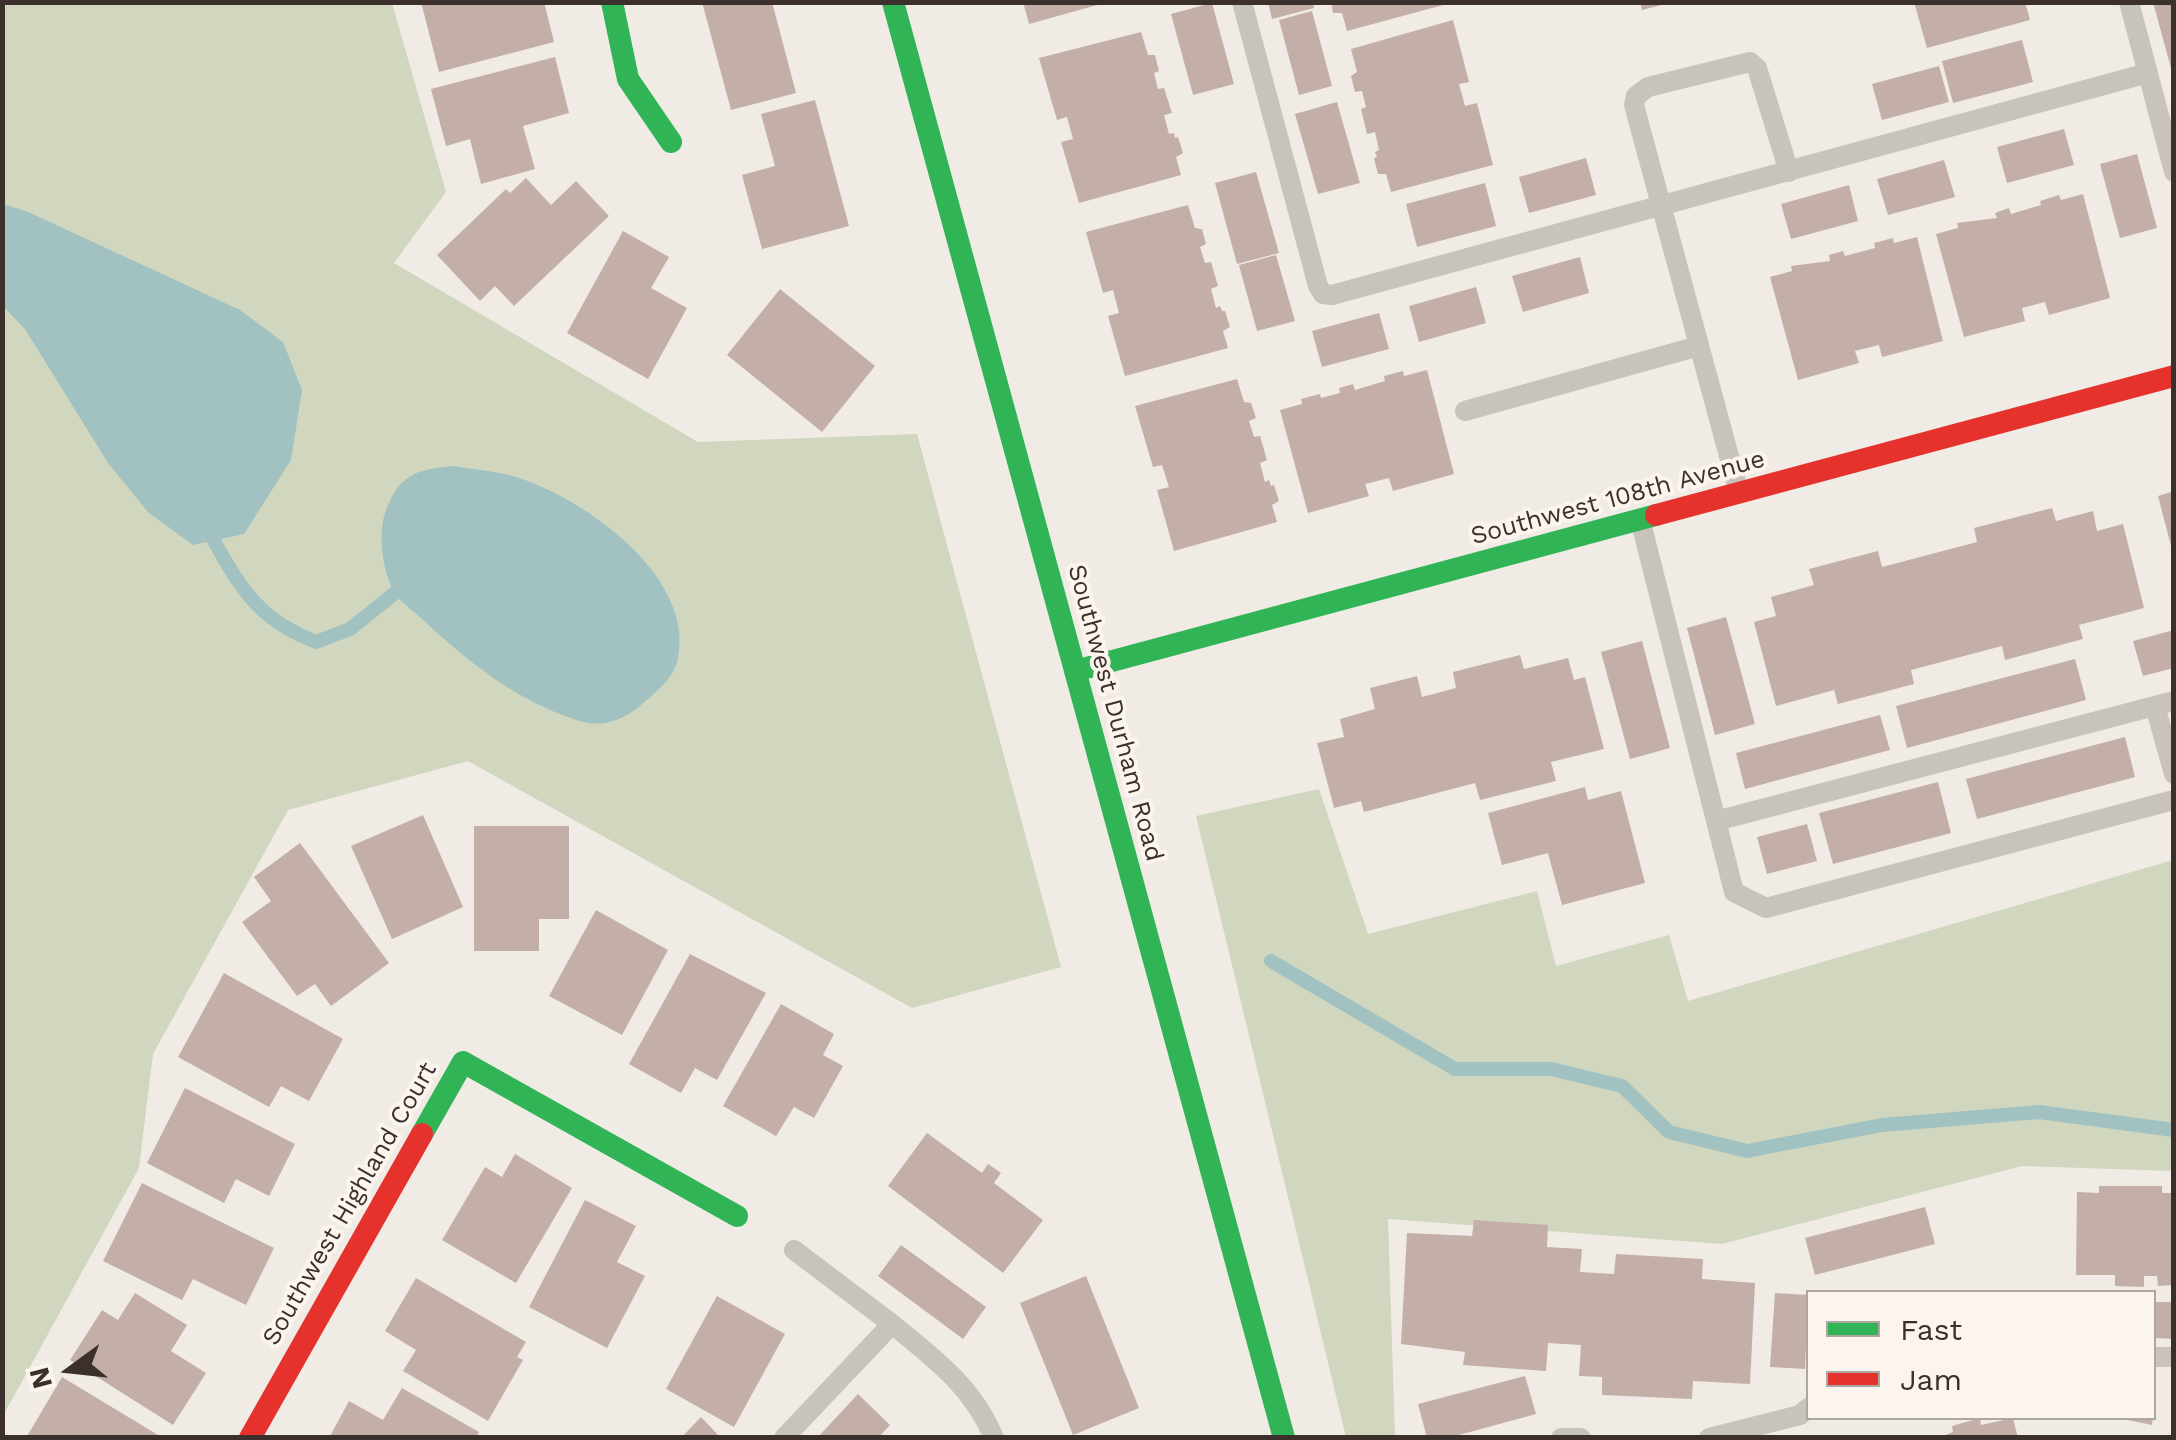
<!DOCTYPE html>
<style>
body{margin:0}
#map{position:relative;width:2176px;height:1440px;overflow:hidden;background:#f0ebe5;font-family:"Work Sans",sans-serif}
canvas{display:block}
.frame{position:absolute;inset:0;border:5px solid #3b302b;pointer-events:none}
.legend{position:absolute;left:1806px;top:1290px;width:350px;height:130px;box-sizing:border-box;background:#fbf5ee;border:2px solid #aea6a0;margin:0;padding:12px 18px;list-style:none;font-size:30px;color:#3b302b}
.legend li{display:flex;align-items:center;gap:20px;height:50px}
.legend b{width:50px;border:2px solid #aea6a0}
.north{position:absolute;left:20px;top:1320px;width:100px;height:100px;-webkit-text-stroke:8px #fbf5ee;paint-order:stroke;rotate:255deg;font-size:28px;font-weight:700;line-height:40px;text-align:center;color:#3b302b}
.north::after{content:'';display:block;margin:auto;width:35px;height:45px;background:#3b302b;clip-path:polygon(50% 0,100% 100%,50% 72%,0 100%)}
</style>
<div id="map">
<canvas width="2176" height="1440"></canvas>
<div class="frame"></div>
<ul class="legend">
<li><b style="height:12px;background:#30b455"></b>Fast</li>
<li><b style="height:12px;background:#e5322d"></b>Jam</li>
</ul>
<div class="north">N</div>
</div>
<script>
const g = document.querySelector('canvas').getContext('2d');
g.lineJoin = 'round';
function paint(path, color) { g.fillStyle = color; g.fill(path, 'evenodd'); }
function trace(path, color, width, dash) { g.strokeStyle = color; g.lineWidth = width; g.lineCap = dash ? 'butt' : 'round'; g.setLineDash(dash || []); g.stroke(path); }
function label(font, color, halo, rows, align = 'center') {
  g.font = font + ' "Work Sans",sans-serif'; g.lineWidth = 8; g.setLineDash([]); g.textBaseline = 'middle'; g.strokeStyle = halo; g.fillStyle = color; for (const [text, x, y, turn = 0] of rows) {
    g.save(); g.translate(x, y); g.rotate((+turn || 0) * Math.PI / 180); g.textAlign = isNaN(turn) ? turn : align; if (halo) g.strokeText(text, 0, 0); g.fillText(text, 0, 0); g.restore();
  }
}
paint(new Path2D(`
 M 3,3 L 392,3 L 446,192 L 394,263 L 698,442 L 917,434 L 1061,967 L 912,1008 L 468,761 L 288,810 L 153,1054 L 139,1168 L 3,1416 Z
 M 1319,789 L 1368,934 L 1537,891 L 1556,966 L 1669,935 L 1688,1001 L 2173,860 L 2173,1171 L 2022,1166 L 1722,1244 L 1388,1219 L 1395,1437 L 1346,1437 L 1196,816 Z`), '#d1d6bf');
paint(new Path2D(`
 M 3,204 L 26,211 L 240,310 L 283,342 L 302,390 L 291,460 L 244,534 L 193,545 L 148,512 L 108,463 L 25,329 L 3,306 Z
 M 453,466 C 472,469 494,471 513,476 C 581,496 695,575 678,658 C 675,677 655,693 641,705 C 623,720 603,728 580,721 C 518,702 469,663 422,619 C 414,611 401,603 395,593 C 382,572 378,535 385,513 C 399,474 415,470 453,466 Z`), '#a1c2c1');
trace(new Path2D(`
 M 214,541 C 242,591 260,620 316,642 L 350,629 L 395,593
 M 1271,961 L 1455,1069 L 1551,1069 L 1622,1086 L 1669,1132 L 1747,1151 L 1882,1125 L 2039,1112 L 2174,1130`), '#a1c2c1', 14);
paint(new Path2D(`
 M 421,2 L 544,2 L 554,42 L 439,72 Z
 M 702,2 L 772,2 L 796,93 L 731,110 Z
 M 1023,2 L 1101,2 L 1101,4 L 1029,24 Z
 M 1268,2 L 1313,2 L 1314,8 L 1272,19 Z
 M 1331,2 L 1447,2 L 1447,4 L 1347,31 L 1342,13 L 1333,13 Z
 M 1640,2 L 1665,2 L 1665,4 L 1642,10 Z
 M 1914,2 L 2025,2 L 2030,20 L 1927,48 Z
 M 2153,2 L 2174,2 L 2174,72 L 2172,72 Z
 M 1212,3 L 1234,84 L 1193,95 L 1171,14 Z
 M 1312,11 L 1332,86 L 1299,95 L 1279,20 Z
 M 1453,20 L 1469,82 L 1459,84 L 1465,106 L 1477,103 L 1493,165 L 1391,192 L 1386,174 L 1378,174 L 1374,158 L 1377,157 L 1375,152 L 1379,150 L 1375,132 L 1367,134 L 1361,109 L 1366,107 L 1362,91 L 1355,92 L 1351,76 L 1357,72 L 1351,49 Z
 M 1141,32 L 1148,55 L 1155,55 L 1159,71 L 1154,73 L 1158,89 L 1164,88 L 1172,113 L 1164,115 L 1169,134 L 1174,133 L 1175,138 L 1178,137 L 1183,153 L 1176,157 L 1181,175 L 1079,203 L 1061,142 L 1073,139 L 1067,117 L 1057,120 L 1039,58 Z
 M 2022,40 L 2033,82 L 1953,103 L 1942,61 Z
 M 555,57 L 569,113 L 523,126 L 535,169 L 481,184 L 470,139 L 446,146 L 431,89 Z
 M 1939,66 L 1949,102 L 1882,120 L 1872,84 Z
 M 815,100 L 849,226 L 762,249 L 742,175 L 775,166 L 761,114 Z
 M 1337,102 L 1360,183 L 1318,194 L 1295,114 Z
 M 2064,129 L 2074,165 L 2007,183 L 1997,147 Z
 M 2137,154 L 2157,228 L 2120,238 L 2100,164 Z
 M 1586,158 L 1596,195 L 1529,213 L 1519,177 Z
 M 1944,160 L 1955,197 L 1888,215 L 1877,179 Z
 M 1256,172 L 1279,253 L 1237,264 L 1215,183 Z
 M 526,178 L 551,205 L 576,181 L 609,216 L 514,306 L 495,286 L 480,301 L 437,255 L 506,189 L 510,193 Z
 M 1485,183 L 1496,226 L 1417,247 L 1406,204 Z
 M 1849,185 L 1858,221 L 1791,239 L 1781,204 Z
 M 2083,194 L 2110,298 L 2049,315 L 2045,302 L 2022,308 L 2025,321 L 1964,337 L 1936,234 L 1958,228 L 1957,223 L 1997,218 L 1995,213 L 2009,208 L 2011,214 L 2041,205 L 2040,201 L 2059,195 L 2061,200 Z
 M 1188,205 L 1195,228 L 1202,229 L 1206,244 L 1200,247 L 1205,263 L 1211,262 L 1218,286 L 1211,289 L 1216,308 L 1220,306 L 1222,311 L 1225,311 L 1230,327 L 1223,331 L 1228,348 L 1125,376 L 1108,316 L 1119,313 L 1113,290 L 1103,293 L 1086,232 Z
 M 623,231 L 669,257 L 651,288 L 687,308 L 648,379 L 567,333 Z
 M 1917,237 L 1943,341 L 1882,357 L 1879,345 L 1855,351 L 1859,363 L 1798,380 L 1770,277 L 1792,271 L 1791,266 L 1830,261 L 1829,255 L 1843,251 L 1845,256 L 1875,248 L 1874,243 L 1893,238 L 1894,243 Z
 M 1276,255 L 1295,321 L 1257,331 L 1239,265 Z
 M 1580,257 L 1589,293 L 1523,312 L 1512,276 Z
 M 1476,287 L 1486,323 L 1419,342 L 1409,306 Z
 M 780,289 L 875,366 L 822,432 L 727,355 Z
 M 1379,313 L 1389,349 L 1322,367 L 1312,331 Z
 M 1427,370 L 1454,474 L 1393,491 L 1389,478 L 1365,484 L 1369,496 L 1308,513 L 1280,410 L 1302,404 L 1301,399 L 1320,394 L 1321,398 L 1340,393 L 1339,388 L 1353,384 L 1355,390 L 1385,381 L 1384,376 L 1403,371 L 1404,376 Z
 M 1237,379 L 1244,402 L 1251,403 L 1256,418 L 1249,421 L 1254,437 L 1260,436 L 1267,460 L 1260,463 L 1265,482 L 1269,480 L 1271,486 L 1274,485 L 1279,501 L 1272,505 L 1277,522 L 1174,551 L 1157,490 L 1169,487 L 1162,465 L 1153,467 L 1135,406 Z
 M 2174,491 L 2174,550 L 2172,550 L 2158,496 Z
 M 2052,508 L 2056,521 L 2093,511 L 2097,531 L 2123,524 L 2144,608 L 2079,625 L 2083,639 L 2005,660 L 2002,646 L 1911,670 L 1914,684 L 1838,704 L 1834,690 L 1776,706 L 1754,622 L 1776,616 L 1771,597 L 1814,585 L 1809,569 L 1878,551 L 1882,567 L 1977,542 L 1974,528 Z
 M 1726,617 L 1755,724 L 1715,735 L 1687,628 Z
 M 2174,630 L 2174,668 L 2143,676 L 2133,641 Z
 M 1642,641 L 1670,748 L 1630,759 L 1601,652 Z
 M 1520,655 L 1524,669 L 1568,658 L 1574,680 L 1585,677 L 1604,749 L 1551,762 L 1556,781 L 1480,800 L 1475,783 L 1364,812 L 1361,801 L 1334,808 L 1317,743 L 1344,737 L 1340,719 L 1375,709 L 1370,688 L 1417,676 L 1422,697 L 1456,688 L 1453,672 Z
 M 2075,659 L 2086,700 L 1907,748 L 1896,706 Z
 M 1880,715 L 1890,750 L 1745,789 L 1736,753 Z
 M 2125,737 L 2135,777 L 1977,819 L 1966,779 Z
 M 1938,782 L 1951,833 L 1833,864 L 1819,813 Z
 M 1585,787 L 1588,800 L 1621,791 L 1645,883 L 1562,905 L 1548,853 L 1502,865 L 1488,813 Z
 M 423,815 L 463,907 L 392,939 L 351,846 Z
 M 1807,824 L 1817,861 L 1767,874 L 1757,837 Z
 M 474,826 L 569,826 L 569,919 L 539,919 L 539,951 L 474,951 Z
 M 300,843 L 389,963 L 331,1006 L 315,984 L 297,996 L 242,922 L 271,901 L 254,877 Z
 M 596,910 L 668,950 L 622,1035 L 549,996 Z
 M 690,954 L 766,993 L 717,1080 L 695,1068 L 681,1093 L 629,1064 Z
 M 224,973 L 343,1039 L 309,1101 L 281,1086 L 269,1107 L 178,1057 Z
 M 781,1004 L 834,1034 L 823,1055 L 843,1066 L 814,1118 L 794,1107 L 776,1136 L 723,1106 Z
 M 185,1088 L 295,1144 L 269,1196 L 236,1179 L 224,1203 L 147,1163 Z
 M 927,1133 L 982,1173 L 988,1164 L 1001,1173 L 994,1183 L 1043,1220 L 1003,1273 L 888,1186 Z
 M 515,1154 L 572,1188 L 516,1283 L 442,1240 L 485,1167 L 502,1177 Z
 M 142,1183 L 274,1248 L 246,1305 L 193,1279 L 182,1300 L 103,1261 Z
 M 2099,1186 L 2162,1186 L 2162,1193 L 2174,1193 L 2174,1285 L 2158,1286 L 2157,1276 L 2144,1276 L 2144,1287 L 2115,1286 L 2115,1275 L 2076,1275 L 2077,1192 L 2099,1193 Z
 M 585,1200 L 636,1226 L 617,1262 L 645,1276 L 607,1348 L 529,1307 Z
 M 1925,1207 L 1935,1244 L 1815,1275 L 1805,1238 Z
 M 1474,1220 L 1548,1225 L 1547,1247 L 1582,1249 L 1580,1272 L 1614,1274 L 1616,1254 L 1703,1259 L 1702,1279 L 1755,1283 L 1750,1384 L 1693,1381 L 1692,1399 L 1602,1395 L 1602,1377 L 1579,1376 L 1581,1345 L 1548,1343 L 1546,1371 L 1463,1365 L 1465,1352 L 1401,1344 L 1407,1233 L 1472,1236 Z
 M 901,1245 L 986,1307 L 963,1339 L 878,1276 Z
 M 1086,1276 L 1139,1408 L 1073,1435 L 1020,1303 Z
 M 416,1278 L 526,1342 L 517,1357 L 523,1360 L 488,1421 L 403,1371 L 416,1350 L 385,1331 Z
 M 135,1293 L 187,1325 L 171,1351 L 206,1373 L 173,1425 L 70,1360 L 102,1310 L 118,1320 Z
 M 1775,1293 L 1808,1295 L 1805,1369 L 1770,1367 Z
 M 717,1296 L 785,1334 L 734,1427 L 666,1389 Z
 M 2154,1302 L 2174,1302 L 2174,1339 L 2154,1338 Z
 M 1525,1376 L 1536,1414 L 1448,1438 L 1427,1438 L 1418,1404 Z
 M 62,1377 L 163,1438 L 26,1438 Z
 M 402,1388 L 479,1432 L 476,1438 L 329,1438 L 349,1401 L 383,1420 Z
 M 858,1394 L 890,1425 L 878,1438 L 817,1438 Z
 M 701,1417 L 721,1438 L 681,1438 Z
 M 1980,1418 L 1981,1425 L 2013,1418 L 2018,1438 L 1938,1438 L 1953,1432 L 1952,1426 Z
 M 2118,1418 L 2153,1418 L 2152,1425 Z`), '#c3afa7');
trace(new Path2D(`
 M 1242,2 L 1318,286 L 1323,294 L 1332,295 L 2148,73
 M 2129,2 L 2174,172
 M 1465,411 L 1699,346
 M 1739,493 L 1634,105 L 1636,96 L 1648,87 L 1750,62 L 1757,68 L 1789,172
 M 1641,523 L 1734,892 L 1766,908 L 2174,800
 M 2155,706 L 2174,774
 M 1716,821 L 2174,701
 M 794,1250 L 892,1324
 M 2154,1357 L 2174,1357
 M 784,1438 L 892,1324 C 934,1358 973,1387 994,1438
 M 1561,1438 L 1581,1438
 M 1709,1438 L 1800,1415 L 1808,1408`), '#c9c3be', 20);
trace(new Path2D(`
 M 612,2 L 628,79 L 671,142
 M 893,2 L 1284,1438
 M 1075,671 L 1656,515
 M 422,1134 L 463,1062 L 737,1216`), '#30b455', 22);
trace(new Path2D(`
 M 1656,515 L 2174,376
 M 250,1438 L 422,1134`), '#e5322d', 22);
label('25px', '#3b302b', '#fbf5ee', [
 ["Southwest 108th Avenue",1618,498,-15],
 ["Southwest Durham Road",1115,713,75],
 ["Southwest Highland Court",350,1204,-60]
]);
</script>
